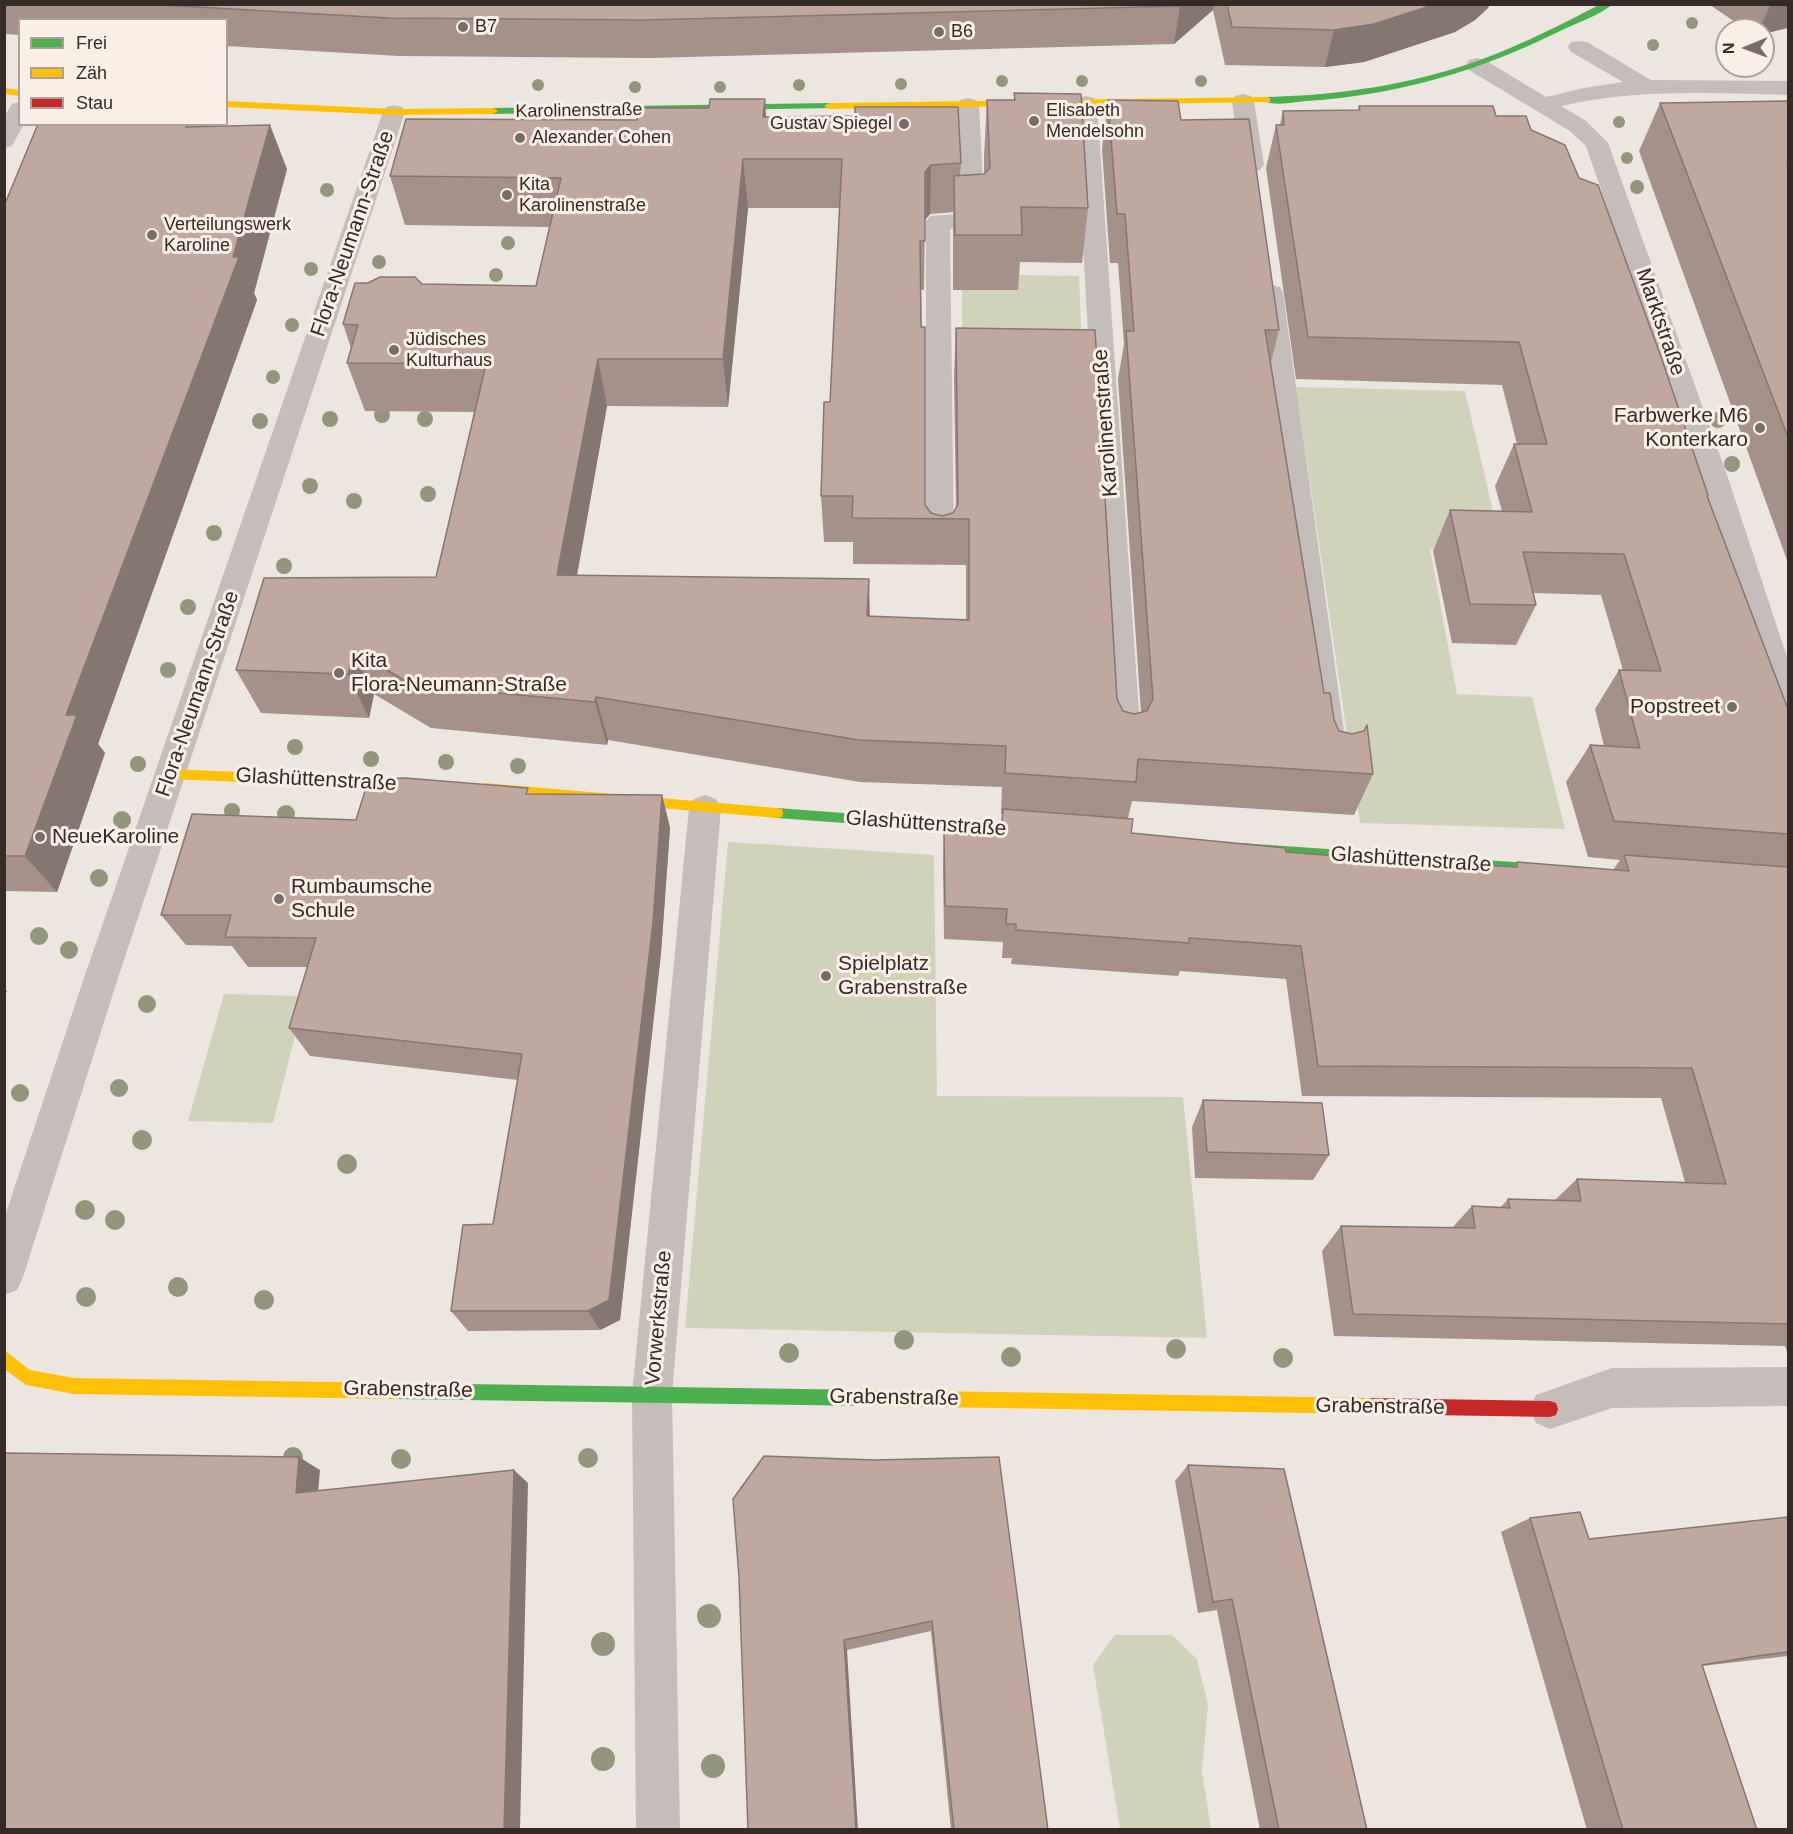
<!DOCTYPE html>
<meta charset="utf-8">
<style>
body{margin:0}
#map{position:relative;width:1793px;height:1834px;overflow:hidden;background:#ede6e0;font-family:Helvetica,sans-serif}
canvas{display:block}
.frame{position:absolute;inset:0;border:6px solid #362a27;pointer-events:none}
.legend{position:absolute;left:18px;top:18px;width:210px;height:108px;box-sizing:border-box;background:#faefe7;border:2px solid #aca09a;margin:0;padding:8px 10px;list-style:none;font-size:18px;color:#362a27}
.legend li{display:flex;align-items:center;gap:12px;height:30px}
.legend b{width:30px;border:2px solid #aca09a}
.north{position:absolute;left:1715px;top:18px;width:60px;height:60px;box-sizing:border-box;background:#faefe7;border:2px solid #aca09a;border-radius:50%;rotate:269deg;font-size:16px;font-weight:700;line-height:24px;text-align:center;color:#362a27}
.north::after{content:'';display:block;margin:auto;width:21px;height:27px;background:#766c68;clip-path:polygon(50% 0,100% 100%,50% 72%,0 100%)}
</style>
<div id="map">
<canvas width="1793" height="1834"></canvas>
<div class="frame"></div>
<ul class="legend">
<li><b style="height:8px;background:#4caf50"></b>Frei</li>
<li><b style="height:8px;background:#ffc107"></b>Zäh</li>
<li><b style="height:8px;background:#c62828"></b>Stau</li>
</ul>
<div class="north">N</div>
</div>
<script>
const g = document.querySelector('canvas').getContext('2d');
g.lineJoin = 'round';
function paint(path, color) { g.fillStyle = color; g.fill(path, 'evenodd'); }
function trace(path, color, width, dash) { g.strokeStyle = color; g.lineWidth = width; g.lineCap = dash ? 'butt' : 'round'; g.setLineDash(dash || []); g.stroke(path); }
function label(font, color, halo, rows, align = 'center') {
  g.font = font + ' Helvetica,sans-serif'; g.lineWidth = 6; g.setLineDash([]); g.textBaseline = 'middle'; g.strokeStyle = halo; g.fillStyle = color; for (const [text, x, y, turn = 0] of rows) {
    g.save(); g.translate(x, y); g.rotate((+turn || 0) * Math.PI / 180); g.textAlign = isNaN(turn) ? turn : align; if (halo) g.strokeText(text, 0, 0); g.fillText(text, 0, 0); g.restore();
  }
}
paint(new Path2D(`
 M 1017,275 L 1079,276 L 1083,377 L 962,375 L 962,290 L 1017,290 Z
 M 1296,387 L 1465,391 L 1501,545 L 1430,549 L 1457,694 L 1532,697 L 1565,829 L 1360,823 Z
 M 728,842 L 934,855 L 937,1096 L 1183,1097 L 1207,1338 L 685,1328 Z
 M 224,994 L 305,996 L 273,1123 L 188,1121 Z
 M 1115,1635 L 1172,1635 L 1197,1659 L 1208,1705 L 1202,1772 L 1211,1829 L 1120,1829 L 1093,1665 Z`), '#d0d2ba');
paint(new Path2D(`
 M 1579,41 L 1587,42 L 1651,80 L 1788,81 L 1788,95 C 1712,93 1636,89 1561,106 L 1586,121 L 1608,143 L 1727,475 L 1788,660 L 1788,712 L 1777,708 L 1773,700 L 1739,602 L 1699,475 L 1586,146 L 1570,131 L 1469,70 L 1466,65 L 1469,60 L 1477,58 L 1485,60 L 1546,97 L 1584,88 L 1623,82 L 1571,52 L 1568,47 L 1571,42 Z
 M 1243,94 L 1251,96 L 1254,101 L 1264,165 L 1260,170 L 1252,172 L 1244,170 L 1240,165 L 1232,101 L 1235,96 Z
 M 1086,96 L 1094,98 L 1097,103 L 1141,742 L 1137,751 L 1126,754 L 1115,751 L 1111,742 L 1075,103 L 1078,98 Z
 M 968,98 L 976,100 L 979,105 L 985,222 L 981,227 L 950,229 L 954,550 L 950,557 L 940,560 L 930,557 L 926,550 L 926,221 L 930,216 L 961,214 L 957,105 L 960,100 Z
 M 20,102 L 20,124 L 24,124 L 12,146 L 4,148 L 4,117 L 12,104 Z
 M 394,105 L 402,107 L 405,112 L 118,978 L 23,1277 L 17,1290 L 4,1295 L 4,1219 L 84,978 L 383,112 L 386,107 Z
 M 1271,285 L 1280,287 L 1283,293 L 1345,738 L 1341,747 L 1330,750 L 1319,747 L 1315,738 L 1259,293 L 1262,287 Z
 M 705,795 L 716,799 L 721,808 L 672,1394 L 680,1830 L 636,1830 L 632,1394 L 689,808 L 694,799 Z
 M 1612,1368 L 1788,1367 L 1788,1406 L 1612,1408 L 1550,1429 L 1536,1423 L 1530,1409 L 1536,1395 Z`), '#c5bdb9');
paint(new Path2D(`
 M 1601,4 L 1613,4 C 1598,16 1577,23 1560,31 C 1480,71 1397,95 1307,101 C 1295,102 1272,107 1262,100 L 1267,97 C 1343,95 1417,84 1488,57 C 1527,42 1564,23 1601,4 Z
 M 829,103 L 832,104 L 832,108 L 493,114 L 488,111 L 493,108 Z
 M 777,808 L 1046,828 L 1051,829 L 1053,833 L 1051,837 L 1046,838 L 777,818 L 772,817 L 771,813 L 772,809 Z
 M 1241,843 L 1528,863 L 1533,865 L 1535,869 L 1533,873 L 1528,875 L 1241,853 L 1236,852 L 1234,848 L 1236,844 Z
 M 395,1383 L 870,1390 L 876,1392 L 878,1398 L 876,1404 L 870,1406 L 395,1399 L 389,1397 L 387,1391 L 389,1385 Z`), '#4caf50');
paint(new Path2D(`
 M 4,88 L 20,90 L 20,96 L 4,94 Z
 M 1267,97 L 1270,98 L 1270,102 L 829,109 L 824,106 L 829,103 Z
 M 226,101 L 394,109 L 493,108 L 498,111 L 493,114 L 394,115 L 226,107 Z
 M 171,769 L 421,780 L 427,785 L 421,790 L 171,779 L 165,774 Z
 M 485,783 L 777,808 L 782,809 L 783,813 L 782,817 L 777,818 L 485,793 L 479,788 Z
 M 4,1350 L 30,1370 L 74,1378 L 395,1383 L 401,1385 L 403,1391 L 401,1397 L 395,1399 L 74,1394 L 26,1385 L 4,1369 Z
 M 870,1390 L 1371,1398 L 1377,1400 L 1379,1406 L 1377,1412 L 1371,1414 L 870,1406 L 864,1404 L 862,1398 L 864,1392 Z`), '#ffc107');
paint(new Path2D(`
 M 1371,1398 L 1550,1401 L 1556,1403 L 1558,1409 L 1556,1415 L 1550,1417 L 1371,1414 L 1365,1412 L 1363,1406 L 1365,1400 Z`), '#c62828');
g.fillStyle = '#93967c';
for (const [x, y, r] of [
 [1692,23,6],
 [1653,45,6],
 [1002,81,6],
 [1082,81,6],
 [1201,81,6],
 [901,84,6],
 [538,85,6],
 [799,85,6],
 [635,87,6],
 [720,87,6],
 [1619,122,6],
 [1627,158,6],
 [1637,187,7],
 [327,190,7],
 [508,243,7],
 [379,262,7],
 [311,269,7],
 [496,275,7],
 [292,325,7],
 [273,377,7],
 [382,415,8],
 [330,419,8],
 [425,419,8],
 [1718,420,8],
 [260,421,8],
 [1732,464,8],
 [310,486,8],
 [428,494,8],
 [354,501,8],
 [214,533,8],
 [284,566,8],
 [188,607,8],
 [168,670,8],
 [295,747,8],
 [371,759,8],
 [446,762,8],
 [138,764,8],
 [518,766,8],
 [232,811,8],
 [286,814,9],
 [122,820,9],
 [99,878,9],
 [39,936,9],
 [69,950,9],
 [147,1004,9],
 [119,1088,9],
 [20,1093,9],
 [142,1140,10],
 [347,1164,10],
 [85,1210,10],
 [115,1220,10],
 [178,1287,10],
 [86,1297,10],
 [264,1300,10],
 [904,1340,10],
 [1176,1349,10],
 [789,1353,10],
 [1011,1357,10],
 [1283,1358,10],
 [293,1457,10],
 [588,1458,10],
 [401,1459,10],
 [709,1616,12],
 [603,1644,12],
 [603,1759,12],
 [713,1766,12]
]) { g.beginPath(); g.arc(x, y, r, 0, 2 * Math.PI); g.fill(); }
paint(new Path2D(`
 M 4,4 L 1490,4 L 1488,8 L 1475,20 L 1455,32 L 1364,62 L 1325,67 L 1225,65 L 1213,10 L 1174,44 L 650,58 L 399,56 L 226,46 L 226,20 L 20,20 L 20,35 L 4,34 Z
 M 1788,4 L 1763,30 L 1747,30 L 1710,5 Z
 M 1014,93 L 1088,208 L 1082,263 L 1020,262 L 1018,290 L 953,290 L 953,212 L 930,214 L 925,220 L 924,290 L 921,290 L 925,505 L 931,513 L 942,516 L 953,513 L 956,508 L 954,376 L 956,328 L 1117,699 L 1123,711 L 1134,714 L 1141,712 L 1118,379 L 1124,344 L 1118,263 L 1110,263 L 1102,149 L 1108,100 L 1181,120 L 1279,330 L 1271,362 L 1324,693 L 1334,720 L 1339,731 L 1373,774 L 1354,815 L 1132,801 L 1128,818 L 1131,833 L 1286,852 L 1402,861 L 1513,867 L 1517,862 L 1613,870 L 1620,860 L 1588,857 L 1566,782 L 1590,745 L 1604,746 L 1595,709 L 1619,670 L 1623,670 L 1601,595 L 1534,593 L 1536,605 L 1516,645 L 1452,643 L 1433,551 L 1450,510 L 1502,511 L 1495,486 L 1514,444 L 1517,444 L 1502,385 L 1296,379 L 1266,168 L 1276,125 L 1280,125 L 1283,111 L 1358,110 L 1359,106 L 1496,116 L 1531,130 L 1707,498 L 1788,709 L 1788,1354 L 1785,1346 L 1334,1336 L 1322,1251 L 1341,1226 L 1452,1228 L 1472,1206 L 1501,1207 L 1508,1199 L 1555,1200 L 1577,1179 L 1685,1182 L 1661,1098 L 1302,1096 L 1286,979 L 1180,971 L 1178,976 L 1011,964 L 1012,958 L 1002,958 L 1003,942 L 944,939 L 943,869 L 944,833 L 1000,836 L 1002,814 L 1001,814 L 1002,787 L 860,782 L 608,740 L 607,745 L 431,728 L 374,694 L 369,718 L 261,713 L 236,670 L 436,577 L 475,412 L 365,411 L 347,363 L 351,348 L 343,324 L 422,284 L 536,286 L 550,227 L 405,225 L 390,176 L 637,120 L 766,117 L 961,163 L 960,175 L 984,174 L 984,156 L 987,100 L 1014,100 ZM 748,208 L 840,208 L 830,402 L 821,496 L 824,542 L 853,542 L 853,564 L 966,565 L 966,620 L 869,616 L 577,575 L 607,406 L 728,407 Z
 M 1788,101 L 1788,563 L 1639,151 L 1660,103 Z
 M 38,124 L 189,124 L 190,127 L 287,169 L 254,293 L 257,300 L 98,744 L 105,753 L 57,892 L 4,891 L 4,206 Z
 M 530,794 L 662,795 L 670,828 L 661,953 L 620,1320 L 600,1330 L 468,1331 L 451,1311 L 493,1224 L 518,1080 L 310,1056 L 289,1028 L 307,967 L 248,967 L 232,946 L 186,945 L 161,915 L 356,820 Z
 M 1203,1100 L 1329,1155 L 1313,1180 L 1195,1178 L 1192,1127 Z
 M 874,1460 L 1048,1830 L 951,1830 L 931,1631 L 847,1650 L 748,1830 Z
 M 1188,1465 L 1367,1830 L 1260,1830 L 1217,1610 L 1198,1613 L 1175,1481 Z
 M 1788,1517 L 1788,1656 L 1702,1666 L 1757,1830 L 1587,1830 L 1501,1532 L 1530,1518 L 1589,1539 Z`), '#a5908a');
paint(new Path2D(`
 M 1182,4 L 1214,4 L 1213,10 L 1174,44 L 1180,6 Z
 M 1436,4 L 1490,4 L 1488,8 L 1475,20 L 1455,32 L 1364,62 L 1325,67 L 1334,30 Z
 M 1771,4 L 1788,4 L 1788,28 L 1763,34 L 1763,30 L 1759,30 Z
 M 765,99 L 768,149 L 763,117 Z
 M 270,125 L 287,169 L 254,293 L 257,300 L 98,744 L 105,753 L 57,892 L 25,856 L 66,715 L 233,257 Z
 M 743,159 L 748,208 L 728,407 L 723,359 Z
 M 931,165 L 930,214 L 924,221 L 925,172 Z
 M 598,359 L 607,406 L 569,620 L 557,575 Z
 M 869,579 L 870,624 L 867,616 Z
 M 354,650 L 374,694 L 369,718 L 348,674 Z
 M 596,697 L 608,740 L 607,745 L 595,702 Z
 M 662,795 L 670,828 L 661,953 L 620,1320 L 600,1330 L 588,1311 Z
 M 4,989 L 7,991 L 4,998 Z
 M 299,1457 L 320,1470 L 317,1505 L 296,1493 Z
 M 514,1470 L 528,1483 L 520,1830 L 504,1830 Z
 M 844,1640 L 847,1650 L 858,1830 L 856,1830 Z`), '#867671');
const building = new Path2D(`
 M 146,4 L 1182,4 L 1180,6 L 645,20 L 388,18 Z
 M 1227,4 L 1436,4 L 1374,24 L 1334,30 L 1232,27 Z
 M 1014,93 L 1081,94 L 1088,208 L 1021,207 L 1022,235 L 955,235 L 954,176 L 984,174 L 990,168 L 987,100 L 1015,100 Z
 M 710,99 L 765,99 L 763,117 L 855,116 L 855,107 L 958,107 L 961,163 L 931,165 L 925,172 L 925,241 L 920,241 L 921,327 L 925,327 L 925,505 L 931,513 L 942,516 L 953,513 L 958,504 L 956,328 L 1095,330 L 1117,699 L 1123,711 L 1134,714 L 1147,711 L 1153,699 L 1126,331 L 1134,331 L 1125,214 L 1117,214 L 1108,100 L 1178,101 L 1181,120 L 1249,119 L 1279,330 L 1265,330 L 1324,693 L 1330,693 L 1334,720 L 1339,731 L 1352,734 L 1364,731 L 1367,725 L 1373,774 L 1138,759 L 1136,782 L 1005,773 L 1006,746 L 859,740 L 596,697 L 595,702 L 412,685 L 354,650 L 348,674 L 236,670 L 264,578 L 436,577 L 486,364 L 347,363 L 358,325 L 343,324 L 355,283 L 368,283 L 380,277 L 415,277 L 422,284 L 536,286 L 561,178 L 390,176 L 406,119 L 637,120 L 639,108 L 709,108 ZM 743,159 L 842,159 L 830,402 L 824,402 L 821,496 L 853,496 L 852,518 L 969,519 L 969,620 L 867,616 L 869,579 L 557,575 L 598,359 L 723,359 Z
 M 1788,101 L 1788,164 L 1787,164 L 1788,168 L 1788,437 L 1660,103 Z
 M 1359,106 L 1493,106 L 1496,116 L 1526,116 L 1531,130 L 1565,145 L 1579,178 L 1598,185 L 1660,354 L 1708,495 L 1707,496 L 1788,709 L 1788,834 L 1614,821 L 1590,745 L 1640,748 L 1619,670 L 1661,671 L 1624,554 L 1523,552 L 1536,605 L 1470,604 L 1450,510 L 1532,512 L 1514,444 L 1547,444 L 1519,342 L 1308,337 L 1276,125 L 1284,125 L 1283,111 L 1360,110 Z
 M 38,124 L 187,124 L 186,127 L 270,125 L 233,257 L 239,257 L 66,715 L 77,715 L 25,856 L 4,856 L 4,206 Z
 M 405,778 L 528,788 L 526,794 L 662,795 L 653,922 L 609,1300 L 588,1311 L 451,1311 L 463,1225 L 493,1224 L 522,1054 L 289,1028 L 316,938 L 225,937 L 231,915 L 161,915 L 192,814 L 356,820 L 365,791 L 381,779 Z
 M 1003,809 L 1133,819 L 1131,833 L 1285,848 L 1286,852 L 1402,861 L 1517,867 L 1517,862 L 1629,871 L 1624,855 L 1788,867 L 1788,1324 L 1353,1314 L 1341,1226 L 1475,1228 L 1472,1206 L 1510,1208 L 1508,1199 L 1581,1201 L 1577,1179 L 1726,1184 L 1692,1068 L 1318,1066 L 1301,946 L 1189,938 L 1189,943 L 1016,930 L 1016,924 L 1006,924 L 1007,909 L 945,906 L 944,833 L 1001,836 Z
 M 1203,1100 L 1322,1103 L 1329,1155 L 1207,1152 Z
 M 4,1453 L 299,1457 L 296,1493 L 514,1470 L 504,1830 L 4,1830 Z
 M 764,1456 L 874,1460 L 999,1457 L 1048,1830 L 954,1830 L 932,1621 L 844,1640 L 856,1830 L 748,1830 L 739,1577 L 733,1499 Z
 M 1188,1465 L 1284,1469 L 1367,1830 L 1279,1830 L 1232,1599 L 1213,1602 Z
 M 1580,1512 L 1589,1539 L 1788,1517 L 1788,1652 L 1757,1656 L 1702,1665 L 1757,1830 L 1623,1830 L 1530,1518 Z`);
paint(building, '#c0a8a1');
trace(building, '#867671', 1.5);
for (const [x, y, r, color] of [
 [463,27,6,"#766c68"],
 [939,32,6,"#766c68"],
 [1034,121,6,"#766c68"],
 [904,124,6,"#766c68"],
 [520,138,6,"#766c68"],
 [507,195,6,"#766c68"],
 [152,235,6,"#766c68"],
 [394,350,6,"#766c68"],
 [1760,428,6,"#766c68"],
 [339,673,6,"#766c68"],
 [1732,707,6,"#766c68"],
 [40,837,6,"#766c68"],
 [279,899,6,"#766c68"],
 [826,976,6,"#766c68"]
]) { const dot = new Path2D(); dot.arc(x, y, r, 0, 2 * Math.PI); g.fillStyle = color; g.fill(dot); trace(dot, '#faefe7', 2); }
label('18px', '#362a27', '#faefe7', [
 ["B7",475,27],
 ["B6",951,32],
 ["Elisabeth",1046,111],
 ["Mendelsohn",1046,132],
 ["Gustav Spiegel",892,124,"right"],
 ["Alexander Cohen",532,138],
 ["Kita",519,185],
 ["Karolinenstraße",519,206],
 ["Verteilungswerk",164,225],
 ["Karoline",164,246],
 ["Jüdisches",406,340],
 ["Kulturhaus",406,361]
], 'left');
label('18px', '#362a27', '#faefe7', [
 ["Karolinenstraße",579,111,-1]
]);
label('21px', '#362a27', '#faefe7', [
 ["Flora-Neumann-Straße",353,234,-71],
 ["Marktstraße",1660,322,71],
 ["Karolinenstraße",1106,423,-94],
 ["Flora-Neumann-Straße",198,694,-71],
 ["Glashüttenstraße",316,780,3],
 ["Glashüttenstraße",926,824,4],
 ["Glashüttenstraße",1411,860,4],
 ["Vorwerkstraße",659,1318,-85],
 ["Grabenstraße",408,1390,1],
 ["Grabenstraße",894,1398,1],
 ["Grabenstraße",1380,1407,1]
]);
label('21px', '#362a27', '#faefe7', [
 ["Farbwerke M6",1748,416,"right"],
 ["Konterkaro",1748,440,"right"],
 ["Kita",351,661],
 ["Flora-Neumann-Straße",351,685],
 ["Popstreet",1720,707,"right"],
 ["NeueKaroline",52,837],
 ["Rumbaumsche",291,887],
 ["Schule",291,911],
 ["Spielplatz",838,964],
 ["Grabenstraße",838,988]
], 'left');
</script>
